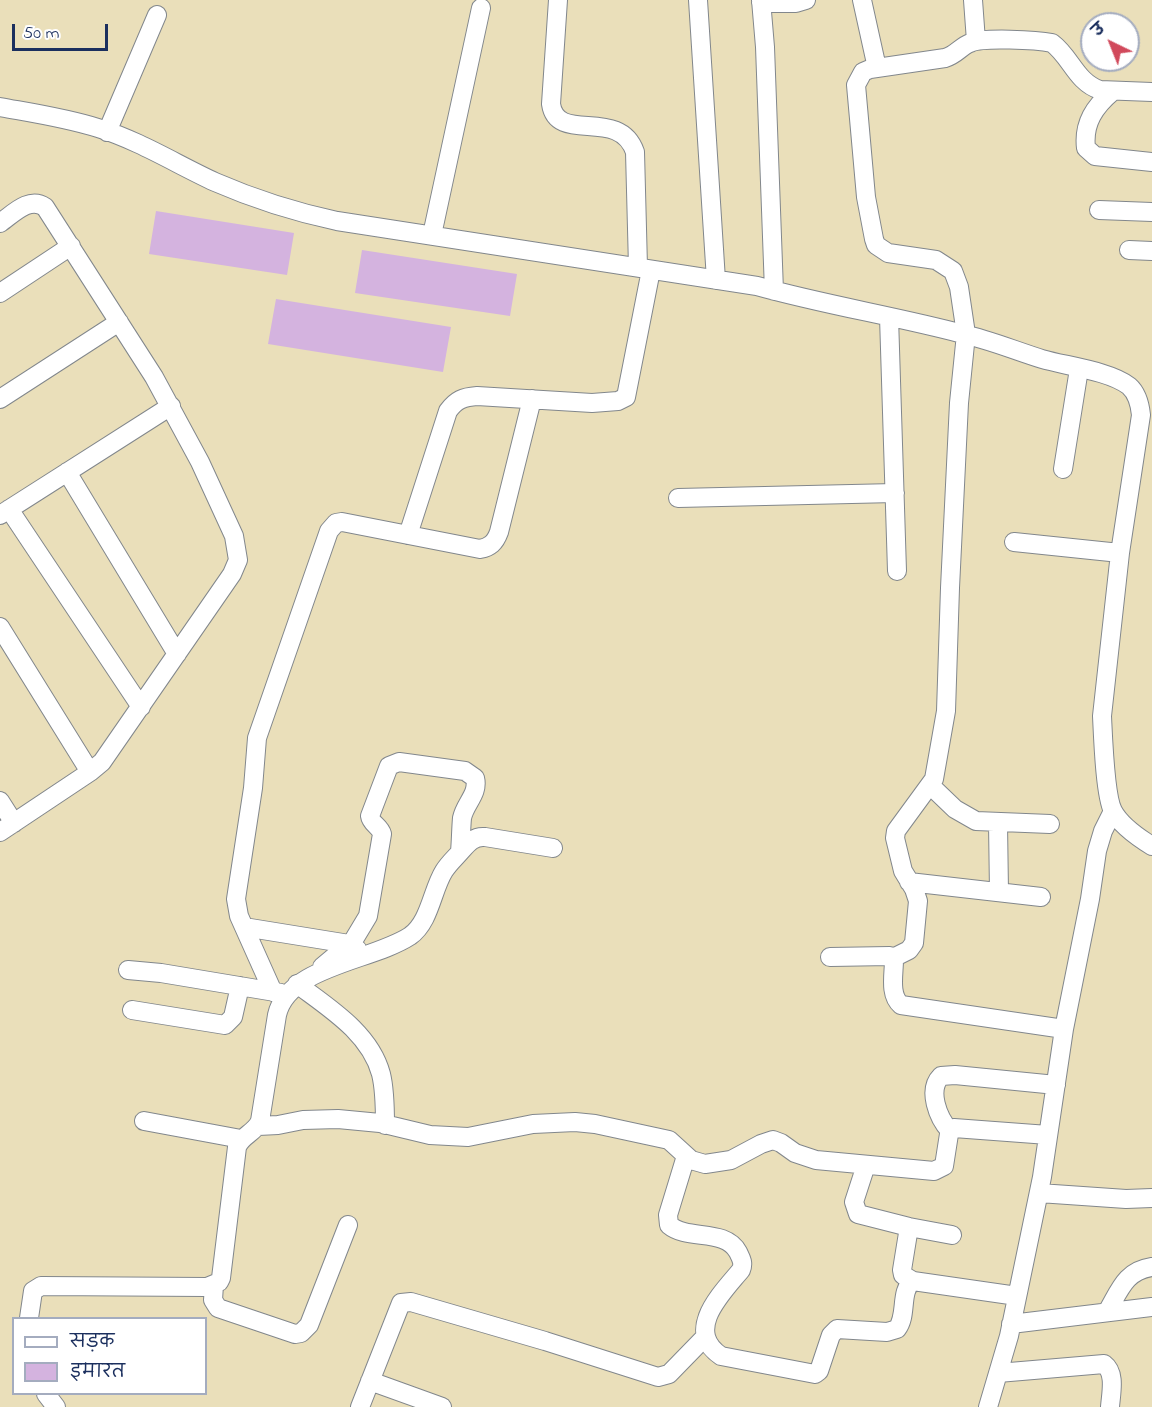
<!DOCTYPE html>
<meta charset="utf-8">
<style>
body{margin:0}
#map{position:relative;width:1152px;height:1407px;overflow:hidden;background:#eadfba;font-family:"Indie Flower","Playpen Sans Deva",sans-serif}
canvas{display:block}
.legend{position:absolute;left:12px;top:1317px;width:195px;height:78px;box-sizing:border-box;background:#fff;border:2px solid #a4acbf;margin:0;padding:8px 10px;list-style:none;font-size:18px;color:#1b2f5e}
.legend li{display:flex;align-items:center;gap:12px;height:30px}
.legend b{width:30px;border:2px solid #a4acbf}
.north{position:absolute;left:1080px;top:12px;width:60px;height:60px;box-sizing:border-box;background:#fff;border:2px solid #a4acbf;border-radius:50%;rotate:317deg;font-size:16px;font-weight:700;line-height:24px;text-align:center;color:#1b2f5e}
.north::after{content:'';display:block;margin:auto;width:21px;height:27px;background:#d1495b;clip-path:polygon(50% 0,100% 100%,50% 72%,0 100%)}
.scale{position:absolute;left:12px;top:24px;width:96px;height:27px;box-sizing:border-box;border:3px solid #1b2f5e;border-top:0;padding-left:8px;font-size:18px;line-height:21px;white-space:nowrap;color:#1b2f5e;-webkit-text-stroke:4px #fff;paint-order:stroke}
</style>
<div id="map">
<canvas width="1152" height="1407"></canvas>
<ul class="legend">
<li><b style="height:8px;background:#fff"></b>सड़क</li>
<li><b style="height:16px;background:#d4b3df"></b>इमारत</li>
</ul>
<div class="north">उ</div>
<div class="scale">50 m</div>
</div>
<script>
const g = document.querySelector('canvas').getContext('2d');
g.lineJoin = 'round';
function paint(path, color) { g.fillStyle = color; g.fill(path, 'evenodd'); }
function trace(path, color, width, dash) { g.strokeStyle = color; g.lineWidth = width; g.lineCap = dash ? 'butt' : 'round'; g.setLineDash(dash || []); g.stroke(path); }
paint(new Path2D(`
 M 156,211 L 294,233 L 287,275 L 149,254 Z
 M 362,250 L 517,274 L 510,316 L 355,293 Z
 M 276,299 L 451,327 L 443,372 L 268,344 Z`), '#d4b3df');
const minor = new Path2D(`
 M 558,0 L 551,104 C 557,145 619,106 635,152 L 638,267
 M 698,0 L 716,280
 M 761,0 L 765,47 L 774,291
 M 862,0 L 877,68
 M 973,0 L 976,41
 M 761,3 L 796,3 L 806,0
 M 1113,91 C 1095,106 1083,123 1086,148 L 1095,156 L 1152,162
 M 0,107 C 33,113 67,118 98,128 C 140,141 176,164 215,182 C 254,199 295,212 337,221 L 757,286 C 825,305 895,316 963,334 C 990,340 1016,351 1042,359 C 1066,366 1110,371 1129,386 C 1137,393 1140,405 1141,415 L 1120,553 L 1102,716 C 1103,736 1105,796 1113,811 C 1121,826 1139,838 1152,846
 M 107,132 L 157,15
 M 1099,210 L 1152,212
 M 0,223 C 13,214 29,196 45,207 L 154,377 L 200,462 L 234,536 L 238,560 L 232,574 L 102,762 L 90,772 L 0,832
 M 432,235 L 481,8
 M 1129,250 L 1152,251
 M 0,293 L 71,246
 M 889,317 L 897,571
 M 0,399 L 119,322
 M 1063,469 L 1079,369
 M 67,472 L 177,654
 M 678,498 L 895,493
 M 9,509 L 141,707
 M 0,515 L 171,406
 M 408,535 L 448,411 C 456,400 463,397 477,396 L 592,403 L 618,401 L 626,397 L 651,270
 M 1014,542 L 1120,553
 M 0,627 L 90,772
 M 931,786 L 955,809 L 976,821 L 1050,824
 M 0,801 L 14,823
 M 998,823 L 999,892
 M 909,882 L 1041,897
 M 244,927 L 349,944 L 357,949
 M 830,957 L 890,956 L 894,960 C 894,974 889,995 901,1005 L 1064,1029
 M 893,958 L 909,950 L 914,943 L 918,901 L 914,889 L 903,871 L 895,838 L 896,831 L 934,779 L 946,711 L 950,588 L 959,403 L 966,334 L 959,287 L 953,271 L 936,260 L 888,253 L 876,245 L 874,239 L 866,197 L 856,85 L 863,72 L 870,69 L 945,58 C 956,55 960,47 970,43 C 982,37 1037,40 1052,43 C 1071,57 1076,82 1100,90 L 1152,92
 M 322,967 L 353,941 L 368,916 L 382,834 C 380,826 371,824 370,816 L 389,766 L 399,762 L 465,771 L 475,778 C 479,794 465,803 462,818 C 461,829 461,841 460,852
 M 128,970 L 161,973 L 281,993
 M 297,984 C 329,1008 370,1033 381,1074 C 385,1090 385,1108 385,1125
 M 273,992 L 239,916 L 236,899 L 253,788 L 257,738 L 329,531 L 336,523 L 342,522 L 480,549 C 490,547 495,543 499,532 L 532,399
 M 132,1010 L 225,1025 L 233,1017 L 240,986
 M 144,1121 L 241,1139
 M 258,1126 L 278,1125 L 303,1120 L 338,1119 L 380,1123 L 430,1135 L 468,1137 L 533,1124 L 575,1122 L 595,1124 L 669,1140 L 691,1160 L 705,1164 L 731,1160 L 761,1144 L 773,1140 L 781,1143 L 795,1153 L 816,1160 L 934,1171 L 944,1166 L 949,1134 L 954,1128 L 1048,1135
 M 950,1131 C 938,1118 927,1090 941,1076 L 955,1075 L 1056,1085
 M 686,1156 L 668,1215 L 669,1225 C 688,1241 725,1228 738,1252 C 741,1258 744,1263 741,1270 C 723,1292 683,1330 721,1356 L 815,1374 L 819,1371 L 831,1335 L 837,1329 L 887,1332 L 897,1329 C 908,1315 899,1291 913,1281 L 1017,1296
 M 866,1165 L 854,1202 L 858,1214 L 909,1227 L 952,1235
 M 1039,1193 L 1126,1199 L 1152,1198
 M 909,1227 L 902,1270 L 903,1275 L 913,1281
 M 214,1285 L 213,1300 L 218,1308 L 295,1334 L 301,1333 L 309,1325 L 348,1225
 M 1107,1312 C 1120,1290 1125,1271 1152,1267
 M 29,1318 L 33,1291 L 41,1286 L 207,1287 L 219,1282 L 221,1278 L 237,1147 C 242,1135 255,1133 260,1121 L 277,1015 C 288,966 372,961 410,936 C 430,922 432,890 444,871 C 449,863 456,857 462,850 C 468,843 474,836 485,837 L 553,848
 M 1011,1324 L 1152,1307
 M 998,1373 L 1104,1364 C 1116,1373 1111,1393 1110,1407
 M 370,1381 L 442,1407
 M 46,1394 L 56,1407
 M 360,1407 L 401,1303 L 411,1302 L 545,1341 L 658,1377 L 669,1374 L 706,1336
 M 988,1407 L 1009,1336 L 1042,1177 L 1064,1029 L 1090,899 L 1097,851 L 1103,831 L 1113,811`);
trace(minor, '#82878c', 20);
trace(minor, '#fff', 18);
</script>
